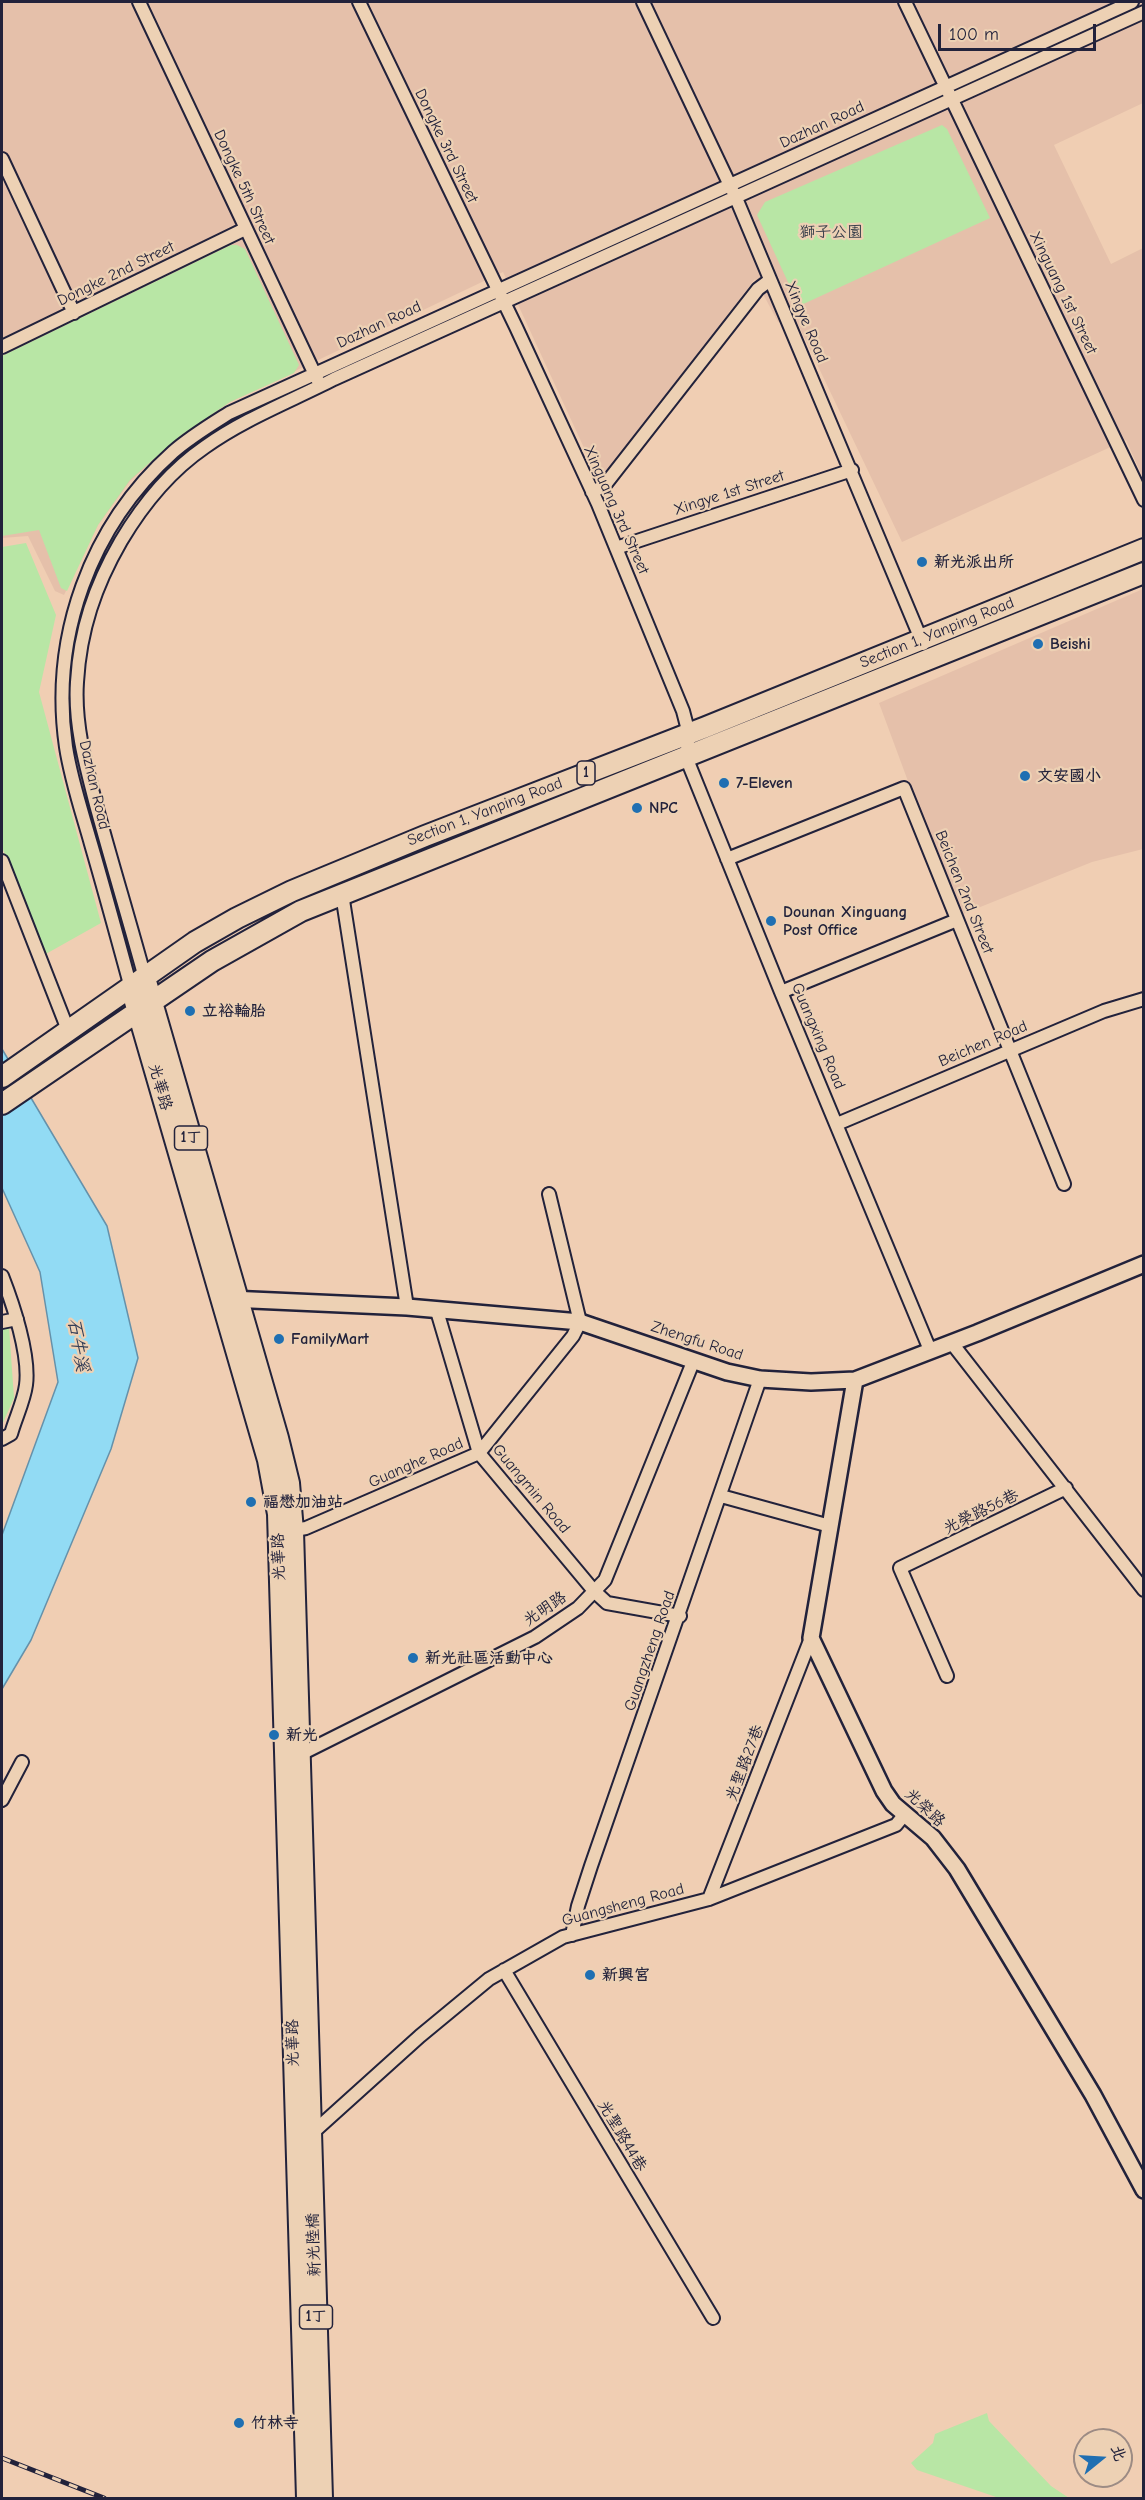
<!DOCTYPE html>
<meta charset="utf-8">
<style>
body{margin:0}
#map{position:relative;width:1145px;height:2500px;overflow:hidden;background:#f0ceb3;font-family:"Comic Neue","LXGW WenKai TC",sans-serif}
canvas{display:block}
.frame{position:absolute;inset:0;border:3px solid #22223b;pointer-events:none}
.north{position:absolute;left:1073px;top:2428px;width:60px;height:60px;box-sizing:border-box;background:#edd1b4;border:2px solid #9c8b84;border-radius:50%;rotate:72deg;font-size:16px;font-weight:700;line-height:24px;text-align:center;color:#22223b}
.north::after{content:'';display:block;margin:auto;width:21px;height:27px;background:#1f6fb2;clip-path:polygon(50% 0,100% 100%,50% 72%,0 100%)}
.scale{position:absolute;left:938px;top:24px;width:158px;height:27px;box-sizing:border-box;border:3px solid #22223b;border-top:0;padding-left:8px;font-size:18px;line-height:21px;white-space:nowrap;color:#22223b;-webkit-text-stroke:4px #edd1b4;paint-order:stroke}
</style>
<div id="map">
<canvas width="1145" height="2500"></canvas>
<div class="frame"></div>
<div class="north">北</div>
<div class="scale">100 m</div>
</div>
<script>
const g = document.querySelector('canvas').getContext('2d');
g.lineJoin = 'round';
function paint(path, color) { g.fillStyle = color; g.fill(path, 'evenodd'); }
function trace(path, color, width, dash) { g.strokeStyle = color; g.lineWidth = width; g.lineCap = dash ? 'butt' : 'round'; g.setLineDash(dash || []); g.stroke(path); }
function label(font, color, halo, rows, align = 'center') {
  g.font = font + ' "Comic Neue","LXGW WenKai TC",sans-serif'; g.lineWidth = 4.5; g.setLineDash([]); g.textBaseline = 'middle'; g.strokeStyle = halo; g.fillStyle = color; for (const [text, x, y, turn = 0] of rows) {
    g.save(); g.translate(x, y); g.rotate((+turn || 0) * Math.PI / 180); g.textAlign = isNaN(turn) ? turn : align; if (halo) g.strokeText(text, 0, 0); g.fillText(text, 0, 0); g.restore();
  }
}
paint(new Path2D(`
 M 2,2 L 1143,2 L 1143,103 L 1054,145 L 1111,264 L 1143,248 L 1143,478 L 1126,440 L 902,542 L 794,316 L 778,322 L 755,279 L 604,475 L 597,476 L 503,272 L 230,402 L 180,436 L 130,481 L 98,525 L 64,595 L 55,591 L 28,536 L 2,538 Z
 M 1143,589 L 1143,849 L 1092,862 L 958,916 L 879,703 Z`), '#e5c0aa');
paint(new Path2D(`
 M 942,125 L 947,129 L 990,218 L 799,306 L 757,215 L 765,202 Z
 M 231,245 L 237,245 L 245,249 L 299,365 L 294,373 L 230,402 L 180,436 L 130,480 L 98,525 L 67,591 L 61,588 L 39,530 L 2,536 L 2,356 Z
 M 26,543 L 56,615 L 39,692 L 101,923 L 44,955 L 2,847 L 2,547 Z
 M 9,1327 L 14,1398 L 2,1425 L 2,1328 Z
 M 987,2413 L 989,2421 L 1051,2486 L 1069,2498 L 999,2498 L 917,2470 L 911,2463 L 933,2443 L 935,2434 Z`), '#b8e6a5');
const water = new Path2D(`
 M 2,1049 L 107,1226 L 138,1358 L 111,1449 L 31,1640 L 2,1689 L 2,1535 L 58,1382 L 40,1272 L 2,1188 Z`);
paint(water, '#92dbf4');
trace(water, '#6591aa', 1.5);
const minor = new Path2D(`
 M 139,2 L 318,381
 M 359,2 L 516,327 L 598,504 L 683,711 L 689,734 L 686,757 L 781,992 L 930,1350
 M 643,2 L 736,198 L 923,644
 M 905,2 L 1144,500
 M 2,159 L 74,313
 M 2,347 L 245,229
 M 592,492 L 604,486 L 758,289 L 770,280
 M 616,548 L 852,470
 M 727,859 L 904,788 L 1064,1184
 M 2,861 L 68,1030
 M 342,894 L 407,1307
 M 145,978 C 130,923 113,867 98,812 C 87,770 74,726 77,682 C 80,630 95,586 121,541 C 143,504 170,471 205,447 C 244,419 291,401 334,379 L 1144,12
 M 131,988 C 118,940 105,892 91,844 C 82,812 71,780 66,747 C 50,637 90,526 173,452 C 190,437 210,425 229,413 L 1132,2
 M 781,992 L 957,920
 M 837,1124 L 1104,1011 L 1144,999
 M 2,1276 C 13,1304 30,1355 26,1385 C 24,1401 15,1419 11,1434 L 2,1439
 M 437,1311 L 479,1453 L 594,1591 L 607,1603 L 680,1616
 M 2,1322 L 17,1319
 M 951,1342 L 1144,1590
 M 721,1496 L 830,1526
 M 289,1531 L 306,1528 L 479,1453 L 573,1336 L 580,1322 L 549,1194
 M 947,1676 L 900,1568 L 1066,1488
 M 295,1757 L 535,1637 L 578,1608 L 605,1580 L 693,1362
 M 2,1800 L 22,1762
 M 709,1899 L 811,1638
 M 572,1935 L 578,1906 L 591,1866 L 760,1379
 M 504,1970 L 713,2318
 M 309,2136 L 420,2036 L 489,1979 L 563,1937 L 709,1899 L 896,1825 L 905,1814`);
const tertiary = new Path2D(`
 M 230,1299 L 407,1307 L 580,1322 L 727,1372 L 760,1379 L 811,1382 L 855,1380 L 977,1333 L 1144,1264
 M 855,1380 L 811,1638 L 884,1791 L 893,1804 L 933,1838 L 957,1869 L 1093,2095 L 1144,2190`);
const primary = new Path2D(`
 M 145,978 L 278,1438 L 289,1483 L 293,1531 L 322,2498
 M 131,988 L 268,1460 L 278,1514 L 307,2498
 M 2,1077 L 195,942 L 237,918 L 292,891 L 425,836 L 706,727 L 1144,549
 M 2,1104 L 212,961 L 301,911 L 1144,573`);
trace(minor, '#22223b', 16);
trace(tertiary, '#22223b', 20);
trace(primary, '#22223b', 24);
trace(minor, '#edd1b4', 12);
trace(tertiary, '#edd1b4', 15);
trace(primary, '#edd1b4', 20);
const rail = new Path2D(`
 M 2,2458 L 104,2498`);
trace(rail, '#22223b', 5);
trace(rail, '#edd1b4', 3, [9]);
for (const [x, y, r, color] of [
 [922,562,6,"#1f6fb2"],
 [1038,644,6,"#1f6fb2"],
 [1025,776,6,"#1f6fb2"],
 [724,783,6,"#1f6fb2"],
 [637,808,6,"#1f6fb2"],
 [771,921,6,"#1f6fb2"],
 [190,1011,6,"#1f6fb2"],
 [279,1339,6,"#1f6fb2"],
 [251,1502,6,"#1f6fb2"],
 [413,1658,6,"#1f6fb2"],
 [274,1735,6,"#1f6fb2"],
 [590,1975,6,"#1f6fb2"],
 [239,2423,6,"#1f6fb2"]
]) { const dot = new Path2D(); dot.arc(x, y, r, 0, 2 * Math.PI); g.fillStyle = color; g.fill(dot); trace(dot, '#edd1b4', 2); }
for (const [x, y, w] of [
 [586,773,18],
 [191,1138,33],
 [316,2317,33]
]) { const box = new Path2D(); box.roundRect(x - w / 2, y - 12, w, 24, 4.5); g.fillStyle = '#edd1b4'; g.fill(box); trace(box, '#22223b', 1.5); }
label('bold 15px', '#22223b', null, [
 ["1",586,773],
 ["1丁",191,1138],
 ["1丁",316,2317]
]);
label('16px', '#22223b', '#edd1b4', [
 ["Dazhan Road",822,125,-25],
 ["Dongke 3rd Street",446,146,64],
 ["Dongke 5th Street",244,187,65],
 ["Dongke 2nd Street",116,274,-26],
 ["Xinguang 1st Street",1063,293,64],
 ["Xingye Road",806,322,67],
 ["Dazhan Road",379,325,-25],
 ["Xingye 1st Street",729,493,-18],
 ["Xinguang 3rd Street",616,510,66],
 ["Section 1, Yanping Road",937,633,-22],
 ["Dazhan Road",94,785,77],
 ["Section 1, Yanping Road",485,812,-21],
 ["Beichen 2nd Street",964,892,68],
 ["Guangxing Road",818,1036,67],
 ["Beichen Road",983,1044,-23],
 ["光華路",160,1087,74],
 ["Zhengfu Road",697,1341,18],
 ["Guanghe Road",416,1463,-24],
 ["Guangmin Road",531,1489,50],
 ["光榮路56巷",981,1512,-26],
 ["光華路",279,1557,-92],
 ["光明路",545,1609,-34],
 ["Guangzheng Road",650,1651,-71],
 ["光聖路27巷",745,1763,-69],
 ["光榮路",925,1808,43],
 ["Guangsheng Road",623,1905,-15],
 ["光華路",293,2043,-91],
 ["光聖路44巷",622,2136,59],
 ["新光陸橋",314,2245,-92]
]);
label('16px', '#383f4b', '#edd1b4', [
 ["獅子公園",831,232]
]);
label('bold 16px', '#22223b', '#edd1b4', [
 ["新光派出所",934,562],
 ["Beishi",1050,644],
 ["文安國小",1037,776],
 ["7-Eleven",736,783],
 ["NPC",649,808],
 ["Dounan Xinguang",783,912],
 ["Post Office",783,930],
 ["立裕輪胎",202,1011],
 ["FamilyMart",291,1339],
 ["福懋加油站",263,1502],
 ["新光社區活動中心",425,1658],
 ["新光",286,1735],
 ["新興宮",602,1975],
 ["竹林寺",251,2423]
], 'left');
label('italic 18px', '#333e57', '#edd1b4', [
 ["石牛溪",78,1345,80]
]);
</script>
